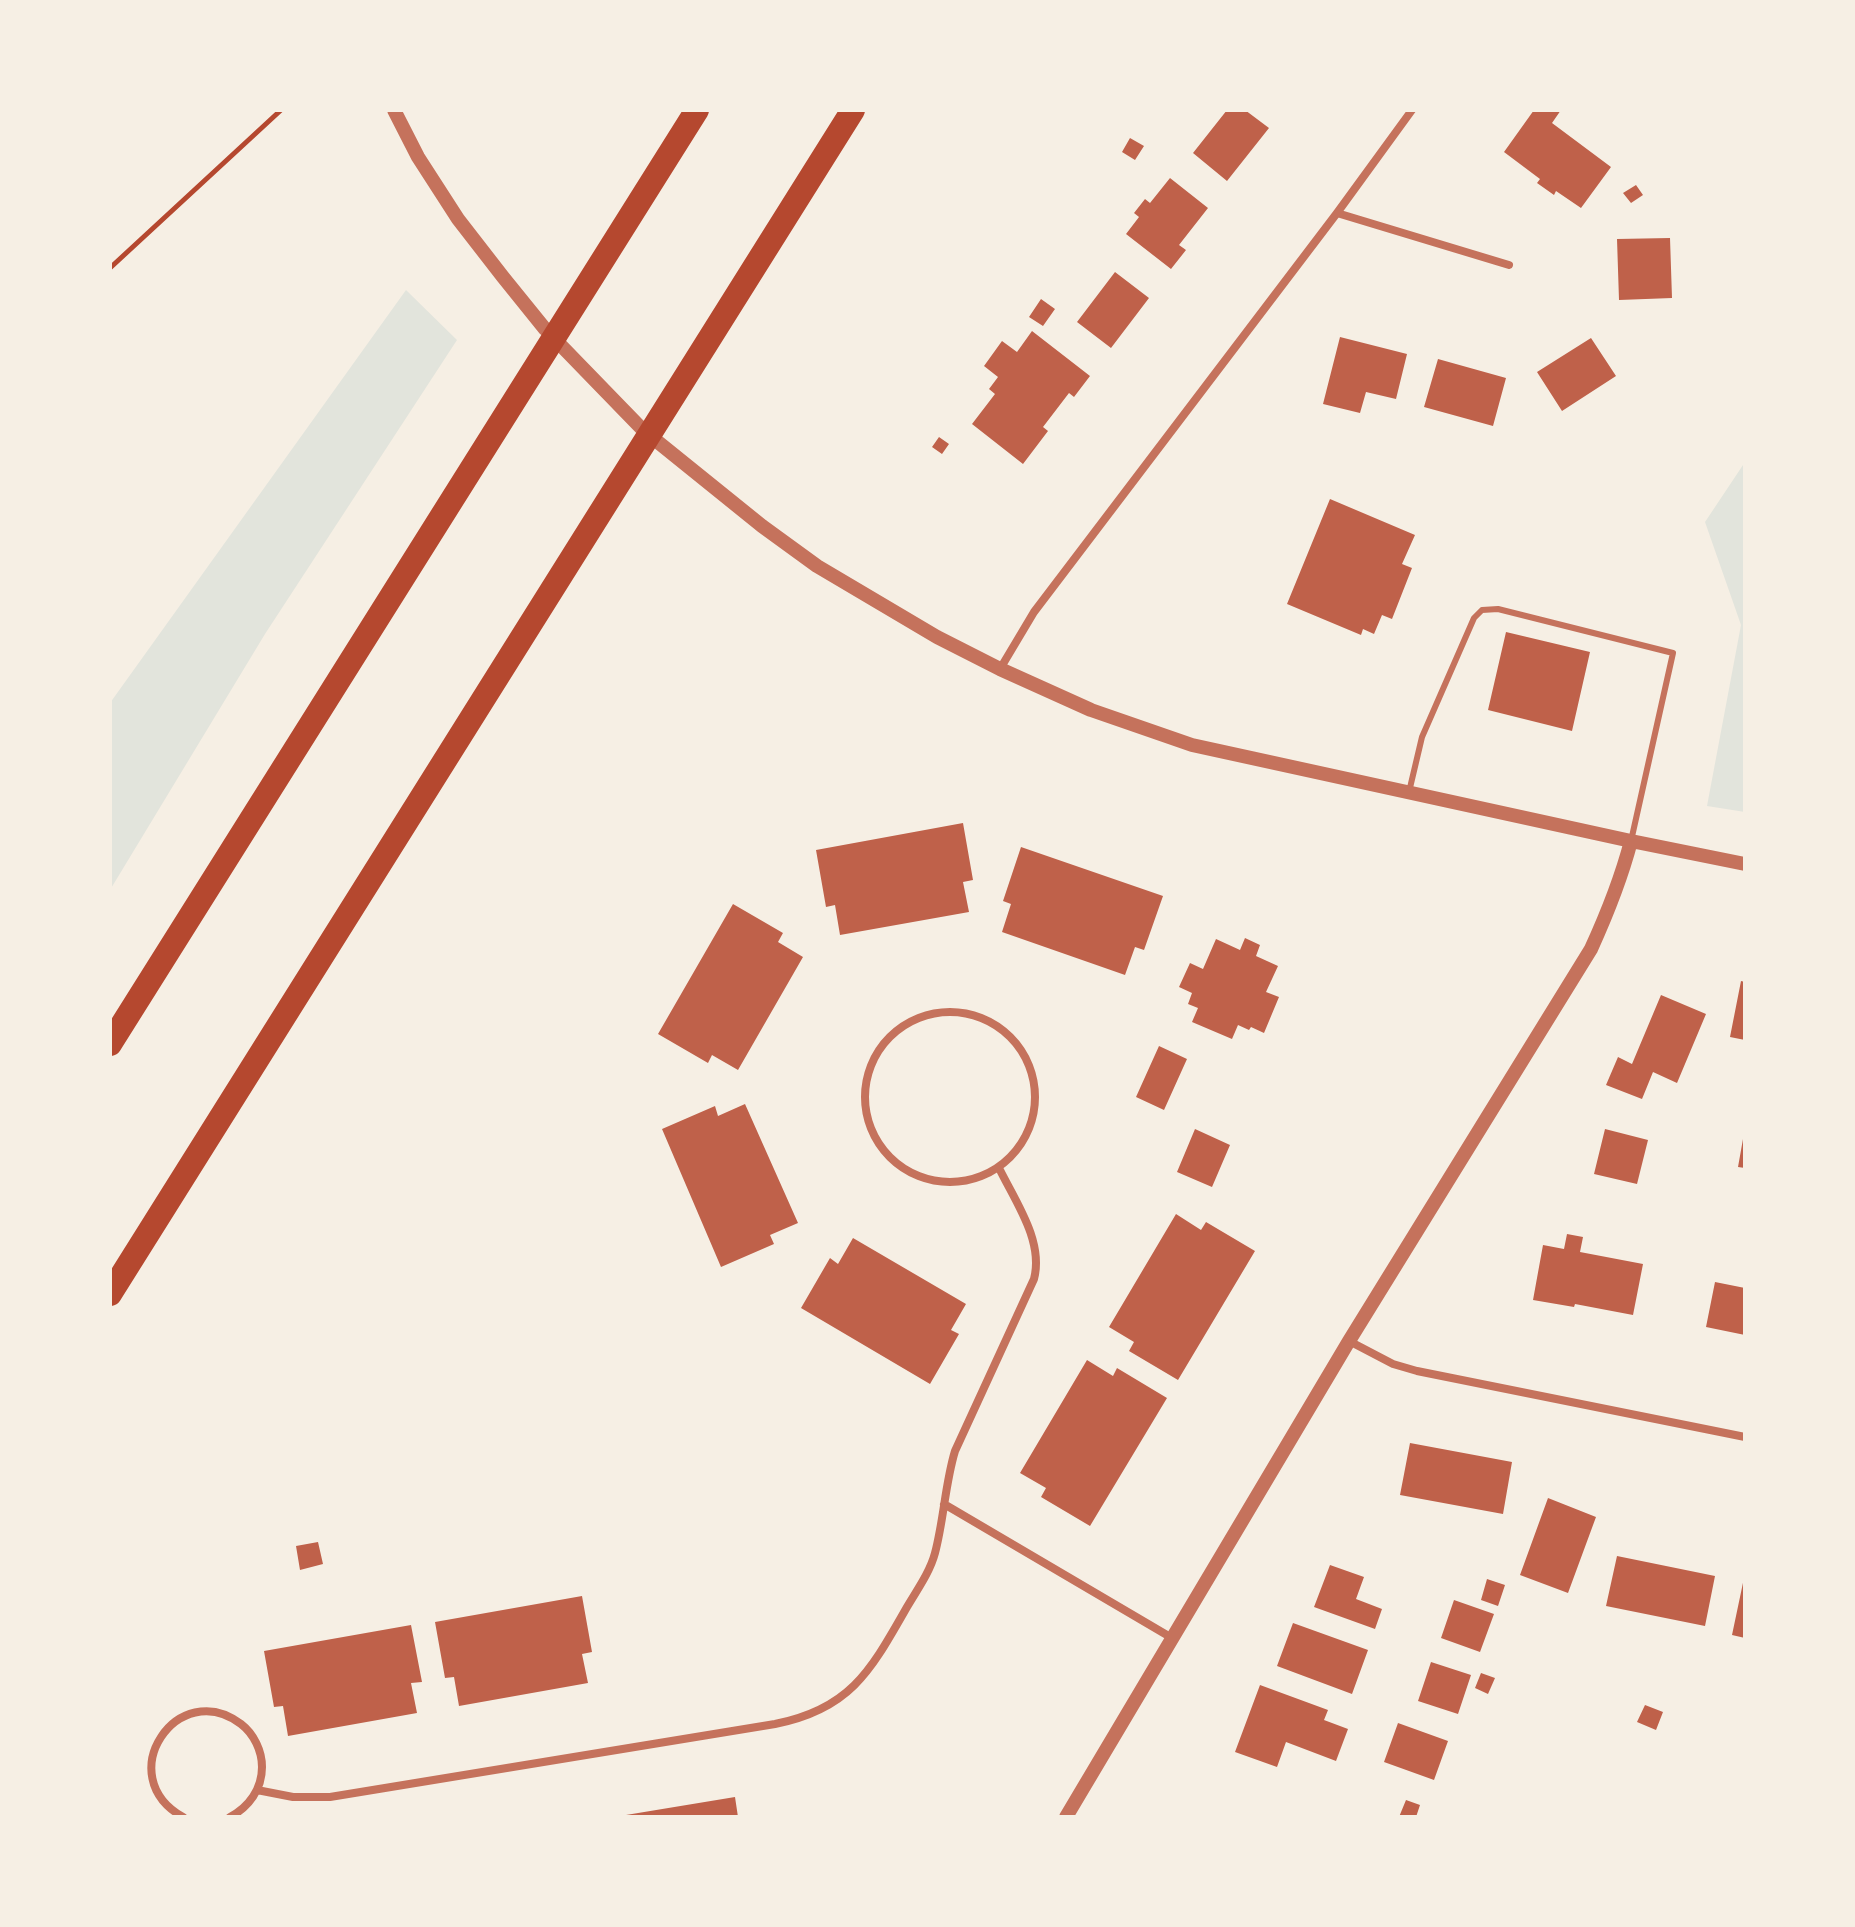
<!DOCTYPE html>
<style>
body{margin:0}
#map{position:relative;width:1855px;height:1927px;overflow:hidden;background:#f6efe4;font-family:Cabin,sans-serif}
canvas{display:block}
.frame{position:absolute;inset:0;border:112px solid #f6efe4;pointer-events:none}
</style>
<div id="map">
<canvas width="1855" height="1927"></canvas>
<div class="frame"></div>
</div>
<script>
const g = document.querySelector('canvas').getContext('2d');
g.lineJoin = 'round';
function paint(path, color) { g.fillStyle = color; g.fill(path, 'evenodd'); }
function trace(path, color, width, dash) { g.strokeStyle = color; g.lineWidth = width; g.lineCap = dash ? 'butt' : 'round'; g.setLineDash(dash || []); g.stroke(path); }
paint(new Path2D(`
 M 406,290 L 457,340 L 265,634 L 110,890 L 110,703 Z
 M 1745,462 L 1745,812 L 1707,806 L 1741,625 L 1705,522 Z`), '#e2e4dc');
paint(new Path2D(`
 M 1227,110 L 1245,110 L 1269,128 L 1227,181 L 1193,153 Z
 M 1534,110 L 1561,110 L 1552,123 L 1611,167 L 1581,208 L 1556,191 L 1554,195 L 1537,183 L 1540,179 L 1504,152 Z
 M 1130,138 L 1144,146 L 1135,160 L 1122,152 Z
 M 1170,178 L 1208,208 L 1179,245 L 1186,250 L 1171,269 L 1126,234 L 1139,217 L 1134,213 L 1145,199 L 1150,203 Z
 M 1636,185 L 1643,195 L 1631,203 L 1623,193 Z
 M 1670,238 L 1672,298 L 1619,300 L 1617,239 Z
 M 1115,272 L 1149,298 L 1111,348 L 1077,322 Z
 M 1041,299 L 1055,309 L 1043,326 L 1029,317 Z
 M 1032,331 L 1090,376 L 1074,397 L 1069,393 L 1043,427 L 1048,431 L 1023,464 L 972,424 L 995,394 L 989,389 L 998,377 L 984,366 L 1002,341 L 1017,352 Z
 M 1340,337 L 1407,354 L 1396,399 L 1366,392 L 1360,413 L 1323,404 Z
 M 1591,338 L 1616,376 L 1562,411 L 1537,372 Z
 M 1438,359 L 1506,378 L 1493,426 L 1424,407 Z
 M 939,437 L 949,444 L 942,454 L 932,447 Z
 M 1330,499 L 1415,535 L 1402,564 L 1412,568 L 1392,619 L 1382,615 L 1374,634 L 1363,629 L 1361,635 L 1287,604 Z
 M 1506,632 L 1590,652 L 1572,731 L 1488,710 Z
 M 963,823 L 973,880 L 963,882 L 969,912 L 840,935 L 835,905 L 826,907 L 816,850 Z
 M 1021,847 L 1163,896 L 1144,950 L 1135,947 L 1125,975 L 1002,932 L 1011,904 L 1003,901 Z
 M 733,904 L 783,933 L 778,942 L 803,957 L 738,1070 L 712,1055 L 708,1063 L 658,1034 Z
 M 1245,938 L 1260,945 L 1256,956 L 1278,966 L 1266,992 L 1279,997 L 1264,1033 L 1251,1027 L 1249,1030 L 1238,1025 L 1232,1039 L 1192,1022 L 1198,1008 L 1188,1004 L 1192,993 L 1179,987 L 1190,963 L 1203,969 L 1216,939 L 1240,950 Z
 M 1741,981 L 1745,982 L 1745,1040 L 1730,1037 Z
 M 1661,995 L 1706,1014 L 1677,1083 L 1653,1072 L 1642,1099 L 1606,1085 L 1618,1057 L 1632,1064 Z
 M 1159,1046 L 1187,1059 L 1164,1110 L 1136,1097 Z
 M 745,1104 L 798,1223 L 770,1235 L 774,1244 L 721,1267 L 662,1129 L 715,1106 L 718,1116 Z
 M 1195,1129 L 1230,1145 L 1212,1187 L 1177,1172 Z
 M 1605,1129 L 1648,1140 L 1637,1184 L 1594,1174 Z
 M 1743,1139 L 1745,1139 L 1745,1168 L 1738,1167 Z
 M 1176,1214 L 1201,1230 L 1206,1222 L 1255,1251 L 1178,1380 L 1129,1351 L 1134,1342 L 1109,1327 Z
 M 1567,1234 L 1583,1237 L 1580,1252 L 1643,1264 L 1633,1315 L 1575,1304 L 1574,1307 L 1533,1300 L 1543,1245 L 1564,1249 Z
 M 853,1238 L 966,1304 L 951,1330 L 959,1334 L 930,1384 L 801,1308 L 830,1258 L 838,1264 Z
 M 1715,1282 L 1745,1288 L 1745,1335 L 1706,1327 Z
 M 1087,1360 L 1113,1376 L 1117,1368 L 1167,1398 L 1090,1526 L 1041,1497 L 1046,1488 L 1020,1473 Z
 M 1410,1443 L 1512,1462 L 1503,1514 L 1400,1495 Z
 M 1548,1498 L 1596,1517 L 1568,1593 L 1520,1575 Z
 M 318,1542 L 323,1564 L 300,1570 L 296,1546 Z
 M 1617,1556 L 1715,1576 L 1705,1626 L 1606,1606 Z
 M 1330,1565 L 1364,1577 L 1356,1599 L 1382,1609 L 1375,1629 L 1314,1607 Z
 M 1744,1578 L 1745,1578 L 1745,1638 L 1732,1635 Z
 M 1487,1579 L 1505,1585 L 1498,1606 L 1481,1600 Z
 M 582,1596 L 592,1652 L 582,1654 L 588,1683 L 459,1706 L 454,1677 L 445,1678 L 435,1622 Z
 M 1454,1600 L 1494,1614 L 1480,1652 L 1441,1638 Z
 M 1293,1623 L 1368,1650 L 1352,1694 L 1277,1666 Z
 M 411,1625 L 422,1682 L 411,1683 L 417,1713 L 288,1736 L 283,1706 L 274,1707 L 264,1651 Z
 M 1431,1662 L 1471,1675 L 1458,1714 L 1418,1701 Z
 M 1481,1673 L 1495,1678 L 1488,1694 L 1475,1688 Z
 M 1260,1685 L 1328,1710 L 1324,1720 L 1348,1729 L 1336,1761 L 1286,1742 L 1277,1767 L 1235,1752 Z
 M 1645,1705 L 1663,1712 L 1656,1730 L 1637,1722 Z
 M 1398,1723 L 1448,1741 L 1434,1780 L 1384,1762 Z
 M 735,1797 L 738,1817 L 626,1817 L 626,1815 Z
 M 1406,1800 L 1420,1805 L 1416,1817 L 1399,1817 Z`), '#bf614a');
trace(new Path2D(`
 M 110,268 L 281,110`), '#b5482f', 5);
trace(new Path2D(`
 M 1409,792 L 1422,737 L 1474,618 L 1482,610 L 1498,609 L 1673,653 L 1631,841`), '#c5725c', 6);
trace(new Path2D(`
 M 1337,213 L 1509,265
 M 1000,669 L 1034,612 L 1337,213 L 1412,110
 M865 1097a85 85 0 1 1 170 0a85 85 0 1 1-170 0Z
 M 1349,1341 L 1393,1364 L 1417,1371 L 1745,1437
 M 944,1504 L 1172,1638
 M 257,1790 L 293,1797 L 330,1797 L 775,1724 C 851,1709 871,1670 907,1607 C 917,1590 930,1572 935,1553 C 944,1519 945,1484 955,1451 L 1034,1279 C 1044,1241 1015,1201 999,1168
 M 183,1817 C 110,1776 178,1676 241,1724 C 254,1734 262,1751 262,1767 C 262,1789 249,1807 230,1817`), '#c5725c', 8);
trace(new Path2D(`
 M 394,110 L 418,157 L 458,219 L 503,277 L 545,329 L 643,430 L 762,526 L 817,566 L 937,637 L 1000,669 L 1091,710 L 1192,745 L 1631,841 L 1745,864
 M 1066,1817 L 1349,1341 L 1591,949 C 1607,914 1621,879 1631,841`), '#c5725c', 14);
trace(new Path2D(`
 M 110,1044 L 697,110
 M 110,1294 L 853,110`), '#b5482f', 24);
</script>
